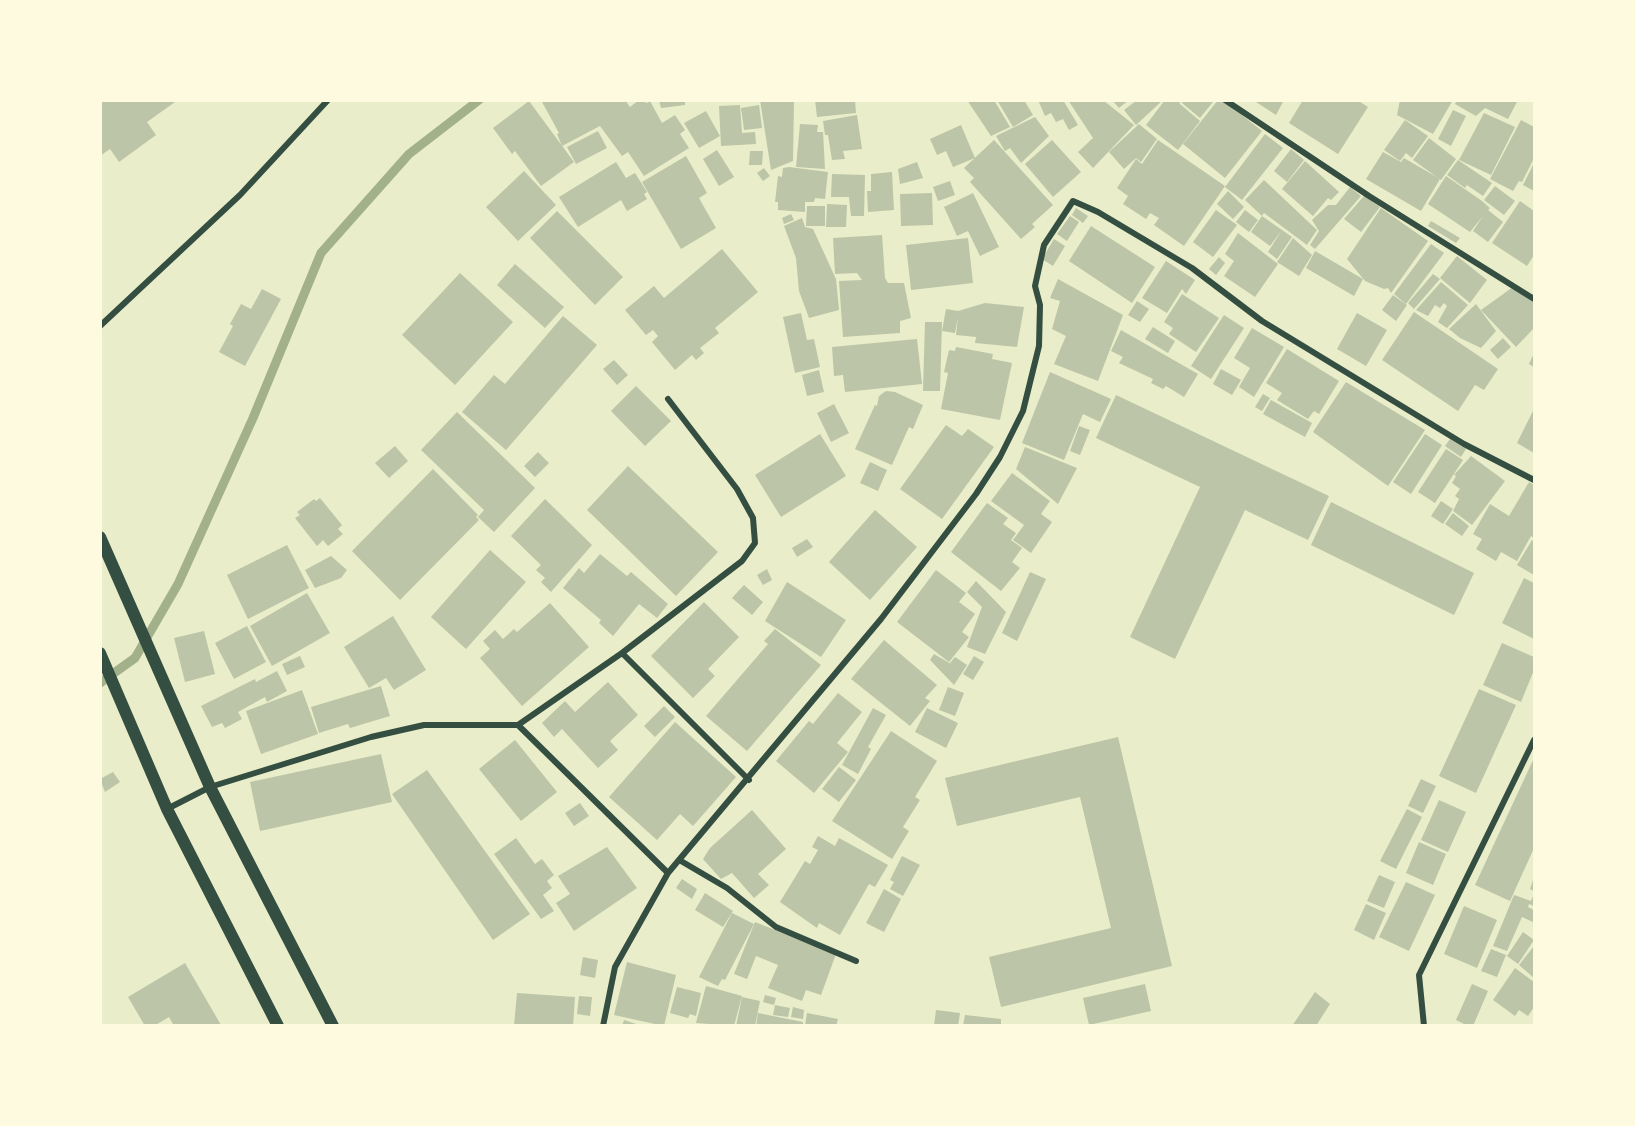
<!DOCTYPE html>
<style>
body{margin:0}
#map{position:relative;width:1635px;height:1126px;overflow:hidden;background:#e9edc9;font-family:"DM Sans",sans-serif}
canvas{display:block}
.frame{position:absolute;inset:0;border:102px solid #fefae0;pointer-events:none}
</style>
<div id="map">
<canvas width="1635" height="1126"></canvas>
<div class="frame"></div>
</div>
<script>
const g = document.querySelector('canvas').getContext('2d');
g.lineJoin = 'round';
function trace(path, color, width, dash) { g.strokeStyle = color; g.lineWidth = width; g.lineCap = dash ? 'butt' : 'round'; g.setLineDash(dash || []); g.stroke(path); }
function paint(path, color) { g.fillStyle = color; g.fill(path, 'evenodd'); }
trace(new Path2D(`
 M 100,683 L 135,658 L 178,584 L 253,418 L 321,253 L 409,154 L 479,100`), '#a3b18a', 9);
paint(new Path2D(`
 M 105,100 L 174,100 L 175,102 L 147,122 L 156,135 L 119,162 L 110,149 L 100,156 L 100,104 Z
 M 541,100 L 625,100 L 630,107 L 639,100 L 647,103 L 650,101 L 662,123 L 675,115 L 685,130 L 680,134 L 689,148 L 644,176 L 628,152 L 622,156 L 600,126 L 562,146 L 557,134 L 559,133 Z
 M 659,100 L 685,100 L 685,105 L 661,108 Z
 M 760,100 L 794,100 L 793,161 L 771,170 Z
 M 815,100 L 855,100 L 856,113 L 817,117 Z
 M 967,100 L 994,100 L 1010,127 L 991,136 Z
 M 997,100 L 1024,100 L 1033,115 L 1013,127 Z
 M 1038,100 L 1063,100 L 1078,125 L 1069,130 L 1063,119 L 1056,122 L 1051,113 L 1045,116 Z
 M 1068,100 L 1103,100 L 1134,125 L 1093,168 L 1078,152 L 1093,138 Z
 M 1112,100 L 1129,100 L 1119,108 Z
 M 1137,100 L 1163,100 L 1136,125 L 1124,110 Z
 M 1165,100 L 1179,100 L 1180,104 L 1200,121 L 1178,150 L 1146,125 Z
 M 1184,100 L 1211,100 L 1213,102 L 1200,118 L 1182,103 Z
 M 1218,100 L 1223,100 L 1262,131 L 1225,178 L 1183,144 Z
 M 1253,100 L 1284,100 L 1276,115 Z
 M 1303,100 L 1357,100 L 1368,107 L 1338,154 L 1289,123 Z
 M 1400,100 L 1453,100 L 1433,134 L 1397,115 Z
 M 1457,100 L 1518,100 L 1508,119 L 1485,108 L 1476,116 L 1455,104 Z
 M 529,101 L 574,162 L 541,186 L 515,151 L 512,154 L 493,128 Z
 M 740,105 L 742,133 L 755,132 L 756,144 L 721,146 L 719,106 Z
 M 759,105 L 762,128 L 744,130 L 741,108 Z
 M 1453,110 L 1466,116 L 1451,146 L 1438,139 Z
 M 706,111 L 720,136 L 699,148 L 684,123 Z
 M 1484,113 L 1515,127 L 1491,175 L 1459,160 Z
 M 857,115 L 862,149 L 843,151 L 845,159 L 832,160 L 828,135 L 825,135 L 823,121 Z
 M 1035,117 L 1049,136 L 1021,163 L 1010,148 L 1005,151 L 996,136 Z
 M 1405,120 L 1428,136 L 1412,158 L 1406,153 L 1400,161 L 1384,150 Z
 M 1521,120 L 1534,127 L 1534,158 L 1522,182 L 1519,181 L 1513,191 L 1490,179 Z
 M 800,124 L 818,125 L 817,132 L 823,132 L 825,169 L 796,167 Z
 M 1139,124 L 1157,139 L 1141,162 L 1136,158 L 1124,169 L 1109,152 Z
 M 961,125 L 975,158 L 953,167 L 946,151 L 937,155 L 930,139 Z
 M 598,131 L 607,148 L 576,164 L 567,147 Z
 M 1265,134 L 1283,148 L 1242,200 L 1225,187 Z
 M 1429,138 L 1456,159 L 1441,180 L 1413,160 Z
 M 994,140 L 1053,205 L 1032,224 L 1035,227 L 1021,239 L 970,182 L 974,178 L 964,168 Z
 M 1052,140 L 1081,172 L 1053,197 L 1025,164 Z
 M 1158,140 L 1225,186 L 1184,246 L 1154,225 L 1159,218 L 1150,213 L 1146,219 L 1123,204 L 1128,196 L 1117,188 L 1136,159 L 1142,164 Z
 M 1291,149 L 1304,160 L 1287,182 L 1274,171 Z
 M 717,150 L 734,177 L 719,186 L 703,159 Z
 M 750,151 L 763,151 L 762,165 L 749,165 Z
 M 1383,152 L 1401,162 L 1404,158 L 1440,179 L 1421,211 L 1366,179 Z
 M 686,156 L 707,193 L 699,198 L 716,228 L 681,249 L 642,182 Z
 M 1458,160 L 1492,183 L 1483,196 L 1467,185 L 1465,188 L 1447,175 Z
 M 1305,161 L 1339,192 L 1331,200 L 1328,198 L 1313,216 L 1282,189 Z
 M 616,162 L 626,178 L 635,173 L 647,192 L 644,194 L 647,199 L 627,211 L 621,200 L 578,227 L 559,197 Z
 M 917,162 L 923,178 L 900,184 L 898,169 Z
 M 1534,163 L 1534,191 L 1523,185 Z
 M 789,167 L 828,172 L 825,199 L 815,198 L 814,202 L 805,202 L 805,212 L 778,210 L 778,202 L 775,202 L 778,176 L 782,177 L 783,168 Z
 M 764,168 L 770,176 L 763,181 L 757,173 Z
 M 524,171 L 556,205 L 518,241 L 486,207 Z
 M 892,172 L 894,210 L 868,212 L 867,191 L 871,191 L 871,174 Z
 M 832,174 L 865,175 L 864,216 L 851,216 L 849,197 L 831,197 Z
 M 1446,176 L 1482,201 L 1490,208 L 1488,210 L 1503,222 L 1488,242 L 1473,231 L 1483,216 L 1470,232 L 1428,204 Z
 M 1264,180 L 1317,230 L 1307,245 L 1264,213 L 1262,216 L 1245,200 Z
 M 950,181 L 955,195 L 938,201 L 933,187 Z
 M 1495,186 L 1515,201 L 1504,215 L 1484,200 Z
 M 1350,187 L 1361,196 L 1315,249 L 1310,245 L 1319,231 L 1312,220 L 1328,205 L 1336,205 Z
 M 1228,191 L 1244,207 L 1233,219 L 1217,204 Z
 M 932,193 L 933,225 L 901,226 L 900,194 Z
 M 973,193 L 999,247 L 980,256 L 968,231 L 957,236 L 944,207 Z
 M 1364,196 L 1380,207 L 1361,232 L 1344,219 Z
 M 1520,201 L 1534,211 L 1534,255 L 1527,266 L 1492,243 Z
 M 827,204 L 847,205 L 846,227 L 826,227 Z
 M 807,206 L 825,206 L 825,226 L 806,226 Z
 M 1076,208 L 1088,216 L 1083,223 L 1072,215 Z
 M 1381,208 L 1428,241 L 1391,293 L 1388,288 L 1384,289 L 1365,281 L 1347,259 Z
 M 1216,210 L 1237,225 L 1213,257 L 1193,242 Z
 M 1245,210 L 1258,220 L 1249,232 L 1236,222 Z
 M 557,211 L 623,277 L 595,305 L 530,238 Z
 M 791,214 L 794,220 L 784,224 L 782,218 Z
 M 1070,216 L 1079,222 L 1067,241 L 1057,234 Z
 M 1262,216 L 1282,230 L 1270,246 L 1251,232 Z
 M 802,218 L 805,227 L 813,229 L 836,279 L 839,310 L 809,318 L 799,291 L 796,258 L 784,226 Z
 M 1431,221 L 1460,238 L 1456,243 L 1428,226 Z
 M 1091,226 L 1155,267 L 1132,303 L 1069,261 Z
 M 1282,230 L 1292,237 L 1277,259 L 1268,252 Z
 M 1238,233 L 1278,264 L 1255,297 L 1224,276 L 1234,261 L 1225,254 Z
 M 882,235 L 885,278 L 888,283 L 904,283 L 911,318 L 900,321 L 900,333 L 843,337 L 839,281 L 862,280 L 857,273 L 835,274 L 833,238 Z
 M 968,238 L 973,283 L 911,290 L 906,245 Z
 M 1293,238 L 1312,255 L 1299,276 L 1277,262 Z
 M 1054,239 L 1065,246 L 1053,266 L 1042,259 Z
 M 1431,244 L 1444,253 L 1406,304 L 1394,294 Z
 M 722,249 L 758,292 L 715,328 L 719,333 L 700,348 L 704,353 L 696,360 L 692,355 L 675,370 L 652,342 L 658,336 L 653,330 L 646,335 L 625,310 L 654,286 L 664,298 Z
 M 1315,251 L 1363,279 L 1354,296 L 1306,268 Z
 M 1457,256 L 1487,280 L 1470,303 L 1440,278 Z
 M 1219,257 L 1225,263 L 1216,275 L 1209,269 Z
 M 1166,261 L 1195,280 L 1186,294 L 1182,289 L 1167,313 L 1142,298 Z
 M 515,264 L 564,307 L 545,328 L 497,285 Z
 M 460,273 L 513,322 L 455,385 L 402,335 Z
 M 1433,274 L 1440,279 L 1414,309 L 1408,303 Z
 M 1058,279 L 1123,315 L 1098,381 L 1054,364 L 1066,336 L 1052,329 L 1060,301 L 1050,298 Z
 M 1441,282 L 1468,305 L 1447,328 L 1438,322 L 1447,306 L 1444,303 L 1440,308 L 1435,305 L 1428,316 L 1416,310 Z
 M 1513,287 L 1534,303 L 1534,328 L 1516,347 L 1481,310 Z
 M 262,289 L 281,299 L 245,366 L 219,352 L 233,326 L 230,324 L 241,304 L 251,309 Z
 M 1182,294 L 1219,318 L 1196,352 L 1169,334 L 1173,328 L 1164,322 Z
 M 1393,295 L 1407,305 L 1396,321 L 1382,310 Z
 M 1137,301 L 1149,309 L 1140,322 L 1128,315 Z
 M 985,303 L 1024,307 L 1017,347 L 975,343 L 976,337 L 956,335 L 958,317 L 955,333 L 942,331 L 946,309 L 958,311 Z
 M 1476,304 L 1496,331 L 1481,348 L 1460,338 L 1449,329 Z
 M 1414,312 L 1498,369 L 1484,390 L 1475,385 L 1458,411 L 1382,360 Z
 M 801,313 L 807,340 L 814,339 L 820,367 L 795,373 L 783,317 Z
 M 1357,313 L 1387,330 L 1366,366 L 1337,349 Z
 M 1224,315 L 1244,328 L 1211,379 L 1191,366 Z
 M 563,316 L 597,345 L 506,450 L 462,412 L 494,375 L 505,384 Z
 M 925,322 L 942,322 L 940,391 L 923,391 Z
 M 1153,327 L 1175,341 L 1168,353 L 1145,339 Z
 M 1252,328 L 1284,347 L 1254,397 L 1239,387 L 1250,368 L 1234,358 Z
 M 1121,330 L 1198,374 L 1184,397 L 1166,386 L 1163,389 L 1151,383 L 1153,379 L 1119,363 L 1123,357 L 1111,351 Z
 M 1503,338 L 1511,347 L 1498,359 L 1490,350 Z
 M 917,339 L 922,384 L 845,392 L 843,375 L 834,376 L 832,347 Z
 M 956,347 L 993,354 L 992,359 L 1012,363 L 1000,420 L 941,409 L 948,373 L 944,372 L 949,350 L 955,351 Z
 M 1287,349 L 1339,381 L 1319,414 L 1314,411 L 1308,419 L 1277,400 L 1282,393 L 1266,383 Z
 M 1534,353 L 1534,367 L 1529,364 Z
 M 614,360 L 628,375 L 617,385 L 603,369 Z
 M 1221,369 L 1241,380 L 1232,395 L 1213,384 Z
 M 819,370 L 824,392 L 807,396 L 802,375 Z
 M 1050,372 L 1111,399 L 1100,422 L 1083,414 L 1064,460 L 1022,443 Z
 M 1346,382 L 1425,430 L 1388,486 L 1313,432 Z
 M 636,386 L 671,421 L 645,446 L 611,411 Z
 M 886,391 L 895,392 L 923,405 L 913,429 L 909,427 L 892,465 L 855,449 L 875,405 L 877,406 L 879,396 Z
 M 1263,394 L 1270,398 L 1262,411 L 1255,407 Z
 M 1116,395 L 1329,496 L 1308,540 L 1245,510 L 1175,659 L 1130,637 L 1200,487 L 1096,438 Z
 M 1271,400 L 1312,423 L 1305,437 L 1263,414 Z
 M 834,404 L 849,433 L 831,442 L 817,413 Z
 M 1534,409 L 1534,453 L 1517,443 Z
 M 457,412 L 535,488 L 494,532 L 478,517 L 484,510 L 421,450 Z
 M 946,425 L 962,436 L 968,429 L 994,447 L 942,519 L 900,489 Z
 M 1079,426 L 1090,430 L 1080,455 L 1070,451 Z
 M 820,434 L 846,476 L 781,517 L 755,475 Z
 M 1425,434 L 1442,445 L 1411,494 L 1393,482 Z
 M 1450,439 L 1466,449 L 1461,457 L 1445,446 Z
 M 395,446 L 408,461 L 389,478 L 375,463 Z
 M 1025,447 L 1077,468 L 1058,504 L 1016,469 Z
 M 1446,449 L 1463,460 L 1435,503 L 1418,492 Z
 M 538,452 L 549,463 L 535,477 L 524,466 Z
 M 1471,456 L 1505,481 L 1472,525 L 1453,511 L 1459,499 L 1455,496 L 1460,489 L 1452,483 L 1456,476 L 1454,475 Z
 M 870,462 L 887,470 L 878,491 L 860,483 Z
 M 628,466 L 718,552 L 676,596 L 587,510 Z
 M 433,469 L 478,515 L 476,517 L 479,520 L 400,600 L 352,551 Z
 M 1012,473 L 1050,501 L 1041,514 L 1052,522 L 1031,553 L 1013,540 L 1024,525 L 991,501 Z
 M 1529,482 L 1534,485 L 1534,538 L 1531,536 L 1517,561 L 1501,552 L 1496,561 L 1476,549 L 1482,539 L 1473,534 L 1490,504 L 1509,516 Z
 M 320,498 L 342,525 L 338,529 L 343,534 L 328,546 L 323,540 L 317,546 L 295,518 L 300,515 L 297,512 L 314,499 L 316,501 Z
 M 545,499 L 592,545 L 551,592 L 541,582 L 545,578 L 536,570 L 541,565 L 511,536 Z
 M 1441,501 L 1453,509 L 1443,524 L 1431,516 Z
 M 1331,502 L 1474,573 L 1454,615 L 1311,545 Z
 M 987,503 L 1008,518 L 1003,524 L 1016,533 L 1011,540 L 1022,548 L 1012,562 L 1020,568 L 1001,591 L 951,552 Z
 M 875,510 L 917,547 L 870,600 L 829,562 Z
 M 1453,513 L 1469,526 L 1462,536 L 1445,524 Z
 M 807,539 L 813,547 L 797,557 L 792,548 Z
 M 1532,540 L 1534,542 L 1534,575 L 1517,565 Z
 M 287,545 L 309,588 L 248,619 L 227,575 Z
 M 490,550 L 526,582 L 466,649 L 431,617 Z
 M 600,554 L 627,576 L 631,572 L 668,604 L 657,618 L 639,604 L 613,636 L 599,623 L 601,620 L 563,588 L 579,568 L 584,573 Z
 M 331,556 L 347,570 L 341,578 L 315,588 L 305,570 Z
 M 767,569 L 772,580 L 763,585 L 757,575 Z
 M 936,570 L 966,593 L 959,602 L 975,614 L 962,632 L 969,637 L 949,662 L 897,622 Z
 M 1030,572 L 1046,579 L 1017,641 L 1002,633 Z
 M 1524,578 L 1534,583 L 1534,639 L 1502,623 Z
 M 976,581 L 1006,612 L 985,654 L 967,647 L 982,607 L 967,592 Z
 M 787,582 L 846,620 L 821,657 L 765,621 Z
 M 744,585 L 763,602 L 752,615 L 732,598 Z
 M 307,593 L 330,633 L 272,666 L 250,626 Z
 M 704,602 L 739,637 L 708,669 L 715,676 L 693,698 L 651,656 Z
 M 550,603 L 589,647 L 522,706 L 480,658 L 490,649 L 483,641 L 495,630 L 503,639 L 514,629 L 517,632 Z
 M 393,616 L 426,670 L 394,690 L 386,678 L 369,688 L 344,647 Z
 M 247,626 L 266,662 L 234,679 L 215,643 Z
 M 775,629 L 821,665 L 747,751 L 706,716 L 768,644 L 764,641 Z
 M 204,631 L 215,674 L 185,682 L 174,638 Z
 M 884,640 L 937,685 L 925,698 L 930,701 L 910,726 L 851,679 Z
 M 1502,643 L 1534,657 L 1534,670 L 1521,702 L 1483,685 Z
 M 934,654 L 953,665 L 950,663 L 955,657 L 967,665 L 954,685 L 930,660 Z
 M 300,656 L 305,667 L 287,675 L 282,664 Z
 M 974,656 L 984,662 L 973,680 L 963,674 Z
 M 277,671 L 287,691 L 267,702 L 265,697 L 238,712 L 242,719 L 225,728 L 222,723 L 212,727 L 201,706 L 255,679 L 256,682 Z
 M 608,682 L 638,715 L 610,741 L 618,750 L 598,768 L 562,729 L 554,737 L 542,723 L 565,701 L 575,712 Z
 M 381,686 L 390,716 L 350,728 L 348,724 L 319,733 L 311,707 Z
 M 948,687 L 964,693 L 955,716 L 939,710 Z
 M 1479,689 L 1516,705 L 1476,793 L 1439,776 Z
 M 302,690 L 318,734 L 261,754 L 246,711 Z
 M 838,693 L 862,712 L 837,743 L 848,752 L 814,793 L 776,761 L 809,721 L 813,724 Z
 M 664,706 L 675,717 L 655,737 L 644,726 Z
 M 873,708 L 886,715 L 868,747 L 871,749 L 858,774 L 842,765 Z
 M 927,708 L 958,723 L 946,748 L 915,732 Z
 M 675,722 L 736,777 L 693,826 L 680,814 L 657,840 L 609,797 Z
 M 891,731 L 937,761 L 915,797 L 920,800 L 903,827 L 909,831 L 892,859 L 832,821 Z
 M 1118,737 L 1172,966 L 1001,1007 L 989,957 L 1111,928 L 1080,797 L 957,826 L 945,778 Z
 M 515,740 L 557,792 L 521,821 L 479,769 Z
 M 381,754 L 392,802 L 260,831 L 250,782 Z
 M 1534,758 L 1534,848 L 1510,901 L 1475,885 Z
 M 839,767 L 856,780 L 839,802 L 822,789 Z
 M 427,770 L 530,914 L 493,940 L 392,794 Z
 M 113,772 L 120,782 L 105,792 L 100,779 Z
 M 1421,779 L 1436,786 L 1423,813 L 1408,806 Z
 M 1439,800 L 1466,812 L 1448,852 L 1421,840 Z
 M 580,803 L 589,816 L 574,826 L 565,813 Z
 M 1407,809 L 1422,817 L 1396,869 L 1380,861 Z
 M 752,810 L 786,849 L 758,874 L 769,885 L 754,898 L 732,873 L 721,879 L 703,859 L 710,848 Z
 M 818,836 L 835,846 L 839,838 L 888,865 L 875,887 L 869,884 L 840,935 L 819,923 L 817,928 L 780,902 L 805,861 L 810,864 L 818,850 L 812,847 Z
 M 516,838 L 535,864 L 542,859 L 554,875 L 547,881 L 552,888 L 543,895 L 554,911 L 541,919 L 494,854 Z
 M 1419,842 L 1446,854 L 1433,885 L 1406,873 Z
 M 607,847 L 637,888 L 574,931 L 556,903 L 570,894 L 558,876 Z
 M 902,856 L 920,865 L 903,896 L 890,889 L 894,882 L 890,880 Z
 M 1379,875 L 1395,882 L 1384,908 L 1367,901 Z
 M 1534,877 L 1534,891 L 1530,889 Z
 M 682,879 L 697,889 L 692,899 L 676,888 Z
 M 1406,882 L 1435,895 L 1409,951 L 1379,937 Z
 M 884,889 L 901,899 L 884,932 L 866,923 Z
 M 705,893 L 733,911 L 723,927 L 695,910 Z
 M 1534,894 L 1534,906 L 1529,904 L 1528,907 L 1534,910 L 1533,922 L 1522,917 L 1507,951 L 1493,946 L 1514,895 L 1531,901 Z
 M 1366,904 L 1386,913 L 1374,940 L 1354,930 Z
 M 1464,906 L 1497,920 L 1477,968 L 1444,954 Z
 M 732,913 L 754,924 L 725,980 L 722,979 L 718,986 L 699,977 Z
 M 755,922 L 836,954 L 821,995 L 806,990 L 802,1001 L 768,988 L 778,965 L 756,956 L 747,979 L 734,974 Z
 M 1523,932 L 1534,940 L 1518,964 L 1507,956 Z
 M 1534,946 L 1534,978 L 1519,965 Z
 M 1491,949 L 1506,955 L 1497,977 L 1481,971 Z
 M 583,957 L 598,960 L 595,978 L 580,975 Z
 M 627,962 L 676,975 L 664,1026 L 614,1015 Z
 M 185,963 L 221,1025 L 174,1026 L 169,1017 L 154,1026 L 145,1026 L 128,997 Z
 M 1515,968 L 1534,982 L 1534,1007 L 1528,1016 L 1519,1010 L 1515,1016 L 1493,1000 Z
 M 1145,984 L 1151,1011 L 1089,1025 L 1083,998 Z
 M 1472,984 L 1488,991 L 1473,1026 L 1468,1026 L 1456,1020 Z
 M 706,986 L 742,996 L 734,1026 L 696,1023 Z
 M 677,987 L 701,993 L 696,1016 L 690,1014 L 688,1018 L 670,1013 Z
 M 1315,992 L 1330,1004 L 1316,1026 L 1292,1026 Z
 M 517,993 L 575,997 L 573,1026 L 514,1026 Z
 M 765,995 L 776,998 L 774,1005 L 763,1002 Z
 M 579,996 L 592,997 L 590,1016 L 577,1014 Z
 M 742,997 L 760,1001 L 755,1026 L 736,1026 Z
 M 775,1005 L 790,1008 L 788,1017 L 773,1015 Z
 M 793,1007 L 804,1010 L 803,1019 L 791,1017 Z
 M 936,1010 L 960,1013 L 958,1026 L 934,1026 Z
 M 758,1013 L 803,1022 L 803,1026 L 756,1026 Z
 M 807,1013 L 838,1019 L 836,1026 L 805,1026 Z
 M 965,1015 L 1001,1019 L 1001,1026 L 963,1026 Z
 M 624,1020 L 639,1025 L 639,1026 L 622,1026 Z`), '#bcc5a7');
trace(new Path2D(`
 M 1225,100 L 1369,196 L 1534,299
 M 100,326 L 240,195 L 328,100
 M 668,399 L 737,489 L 753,518 L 755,543 L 742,561 L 622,653 L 749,780
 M 518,725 L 622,653
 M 167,809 L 210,787 L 371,737 L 424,725 L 518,725 L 668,873
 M 681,861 L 727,888 L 776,927 L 856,961
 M 603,1026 L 615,967 L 668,873 L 881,619 L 976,494 L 1000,457 L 1023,411 L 1039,346 L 1040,305 L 1035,286 L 1044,245 L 1073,201 L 1098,212 L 1192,268 L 1262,321 L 1464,444 L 1534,480
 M 1424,1026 L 1419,975 L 1534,740`), '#344e41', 6);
trace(new Path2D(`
 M 100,537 L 210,787 L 333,1026
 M 100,653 L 167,809 L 278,1026`), '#344e41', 12);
</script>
